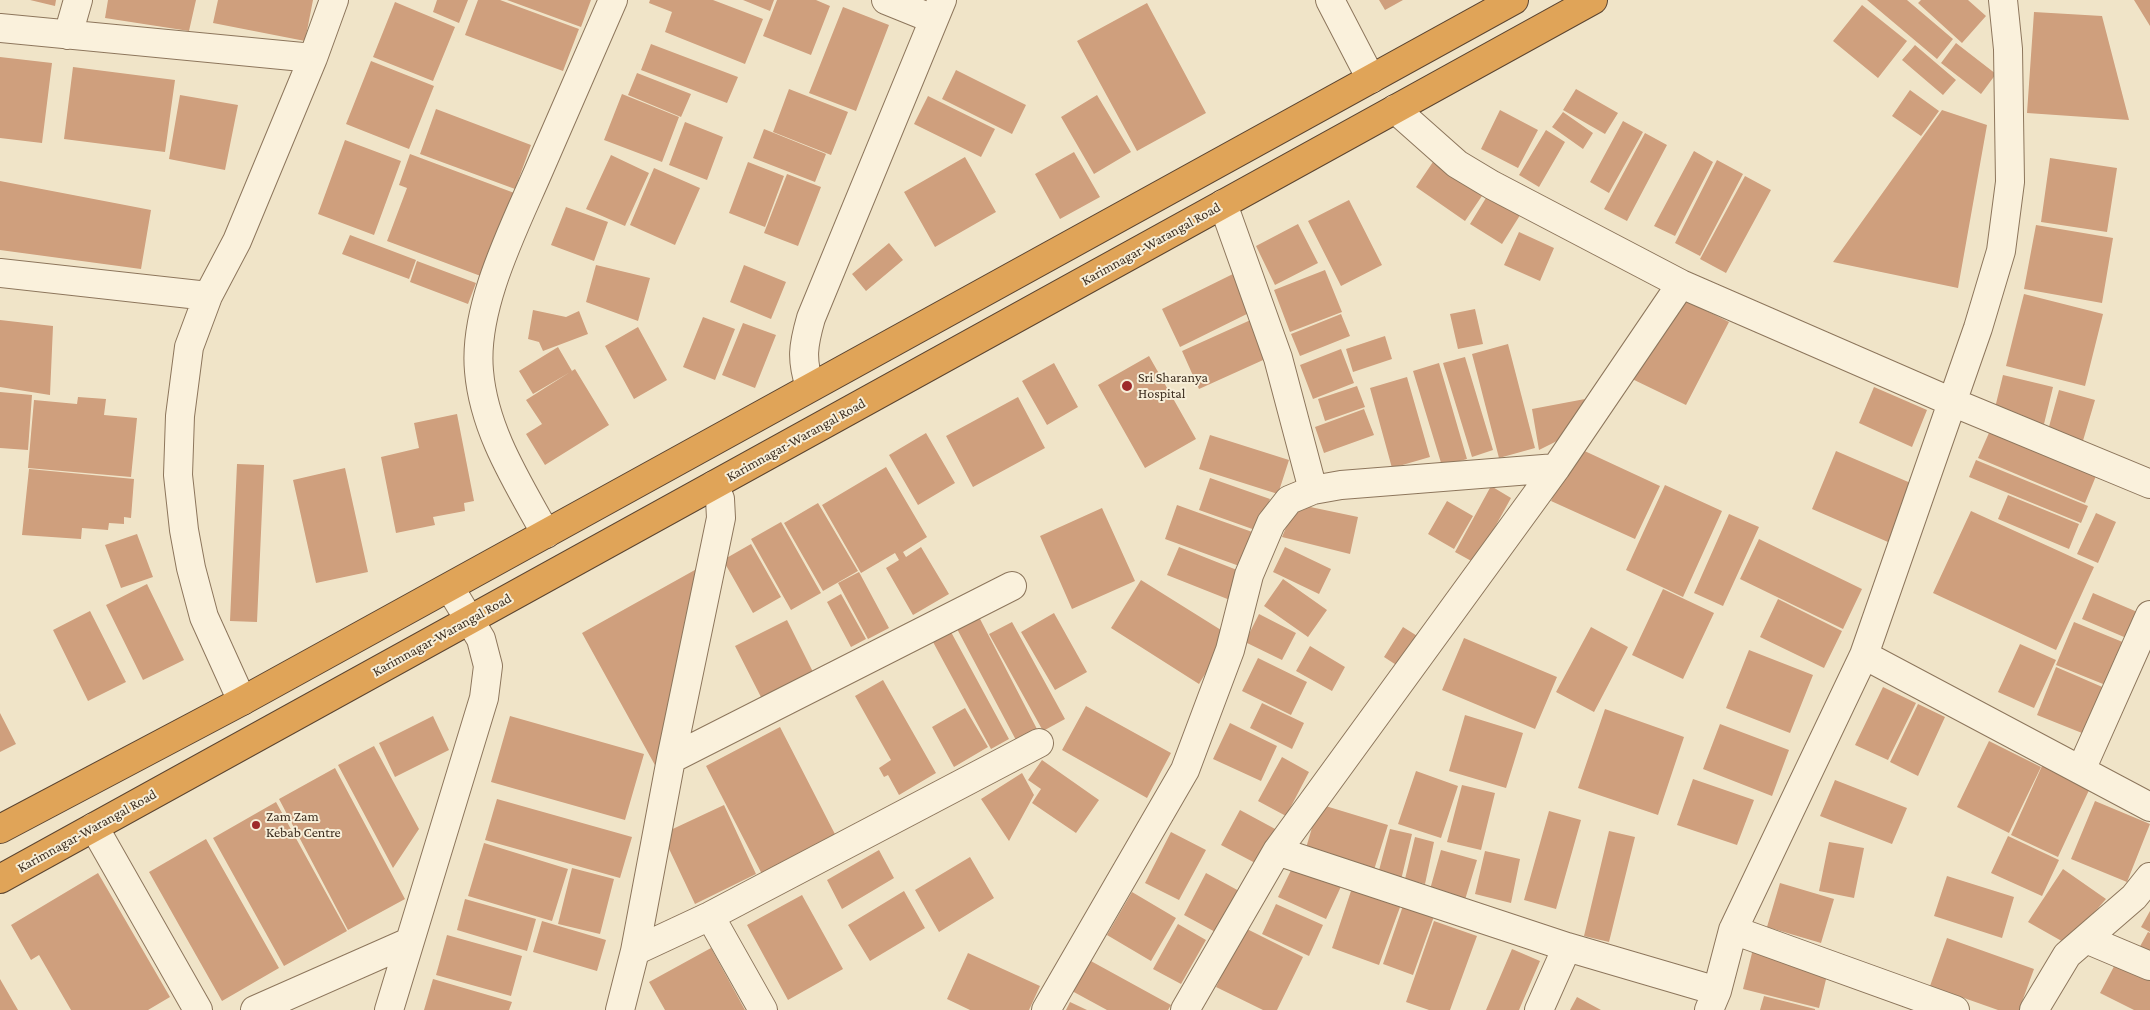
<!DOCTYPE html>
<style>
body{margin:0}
canvas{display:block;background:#f0e4c8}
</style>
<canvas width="2150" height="1010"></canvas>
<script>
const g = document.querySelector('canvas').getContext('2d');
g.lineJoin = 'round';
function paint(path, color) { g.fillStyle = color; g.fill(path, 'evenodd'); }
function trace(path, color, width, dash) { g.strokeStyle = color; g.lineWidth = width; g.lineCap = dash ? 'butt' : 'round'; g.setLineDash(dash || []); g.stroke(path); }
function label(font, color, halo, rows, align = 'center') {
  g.font = font + ' "Crimson Pro",serif'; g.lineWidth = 4; g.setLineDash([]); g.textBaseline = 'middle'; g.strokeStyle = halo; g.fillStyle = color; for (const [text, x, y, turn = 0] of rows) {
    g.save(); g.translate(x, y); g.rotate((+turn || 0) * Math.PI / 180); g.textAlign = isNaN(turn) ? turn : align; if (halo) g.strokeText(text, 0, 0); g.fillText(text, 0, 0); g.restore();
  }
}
paint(new Path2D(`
 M 30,0 L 56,0 L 55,6 Z
 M 108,0 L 196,0 L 189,31 L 105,18 Z
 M 218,0 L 313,0 L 305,41 L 213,23 Z
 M 437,0 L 468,0 L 459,23 L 433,12 Z
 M 478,0 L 500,0 L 579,29 L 563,71 L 465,35 Z
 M 507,0 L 591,0 L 581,27 Z
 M 650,0 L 713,0 L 763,19 L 745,64 L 665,32 L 672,12 L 649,3 Z
 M 743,0 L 774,0 L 770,11 Z
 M 777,0 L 816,0 L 830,6 L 811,55 L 763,36 Z
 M 1379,0 L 1403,0 L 1385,10 Z
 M 1867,0 L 1907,0 L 1953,39 L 1937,59 Z
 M 1921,0 L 1968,0 L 1986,16 L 1962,43 L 1918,3 Z
 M 2134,0 L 2150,0 L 2150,26 Z
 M 395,2 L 455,27 L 433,81 L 373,57 Z
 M 1147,3 L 1206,113 L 1137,151 L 1077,41 Z
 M 1862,5 L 1907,41 L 1878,78 L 1833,41 Z
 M 843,7 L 889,25 L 856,111 L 809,93 Z
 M 2034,12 L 2102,16 L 2129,120 L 2027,113 Z
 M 1956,43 L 1996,74 L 1981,94 L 1941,63 Z
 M 651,44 L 738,77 L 727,103 L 641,70 Z
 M 1915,45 L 1956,80 L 1943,95 L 1902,60 Z
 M 0,57 L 52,63 L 42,143 L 0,138 Z
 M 371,61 L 434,86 L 409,149 L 346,124 Z
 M 73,67 L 175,80 L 165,152 L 64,139 Z
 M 956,70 L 1026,105 L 1012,134 L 942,99 Z
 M 637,73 L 691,94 L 681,117 L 628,95 Z
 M 789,89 L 848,112 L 831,155 L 773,132 Z
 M 1576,89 L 1618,113 L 1605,134 L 1563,110 Z
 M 1910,90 L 1939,111 L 1921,136 L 1892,116 Z
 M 622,94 L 679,117 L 662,162 L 604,140 Z
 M 180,95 L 238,105 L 225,170 L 169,159 Z
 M 1097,95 L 1131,152 L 1094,174 L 1061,117 Z
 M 928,96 L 995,129 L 981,157 L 914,124 Z
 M 436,109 L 531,145 L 515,189 L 420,154 Z
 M 1500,110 L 1538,130 L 1518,168 L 1481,149 Z
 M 1942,110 L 1987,125 L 1958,288 L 1833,262 Z
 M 1563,112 L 1593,133 L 1583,149 L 1552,127 Z
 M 1623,121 L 1643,132 L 1609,193 L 1590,182 Z
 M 685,122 L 723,137 L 707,180 L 669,165 Z
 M 764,129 L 826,154 L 815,182 L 753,158 Z
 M 1546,130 L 1565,142 L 1539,187 L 1519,175 Z
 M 1645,133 L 1667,145 L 1627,221 L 1604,209 Z
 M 345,140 L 401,161 L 374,235 L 318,214 Z
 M 1694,151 L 1713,162 L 1675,236 L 1654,226 Z
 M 1074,152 L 1100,197 L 1060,219 L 1035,174 Z
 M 410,154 L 517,194 L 486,278 L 387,241 L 407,188 L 399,185 Z
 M 611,155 L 649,173 L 625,226 L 586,209 Z
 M 1437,156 L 1486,190 L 1465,221 L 1416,187 Z
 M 965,157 L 996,212 L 935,247 L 904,192 Z
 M 2050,158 L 2117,168 L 2107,232 L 2041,222 Z
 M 1717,160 L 1743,174 L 1700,256 L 1675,243 Z
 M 748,162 L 784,176 L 765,227 L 729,213 Z
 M 654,168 L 700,188 L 675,245 L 630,225 Z
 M 787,174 L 821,187 L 798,246 L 764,233 Z
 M 1745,176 L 1771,190 L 1726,273 L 1700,259 Z
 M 0,181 L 151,210 L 141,269 L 0,250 Z
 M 1489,193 L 1522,212 L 1502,244 L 1470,224 Z
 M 1349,200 L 1382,265 L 1341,286 L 1308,221 Z
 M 566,207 L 608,222 L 594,261 L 551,245 Z
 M 1298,224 L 1318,263 L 1275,285 L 1256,246 Z
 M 2036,225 L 2113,238 L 2102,303 L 2024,289 Z
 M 1519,232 L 1554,248 L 1540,281 L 1504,265 Z
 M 350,235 L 416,260 L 409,279 L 342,254 Z
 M 889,243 L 903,260 L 866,291 L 852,274 Z
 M 417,261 L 476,283 L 468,304 L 410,282 Z
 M 596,265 L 650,278 L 638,321 L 586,302 Z
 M 744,265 L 786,282 L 771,319 L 730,302 Z
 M 1325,270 L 1342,312 L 1290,332 L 1274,290 Z
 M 1237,272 L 1255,310 L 1180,347 L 1162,309 Z
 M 2024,294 L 2103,314 L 2085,386 L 2006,366 Z
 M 1683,299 L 1729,322 L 1686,405 L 1628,377 Z
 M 1475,309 L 1483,344 L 1458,349 L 1450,314 Z
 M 533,310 L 566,317 L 579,311 L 588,334 L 543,351 L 539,342 L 528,339 Z
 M 1341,314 L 1350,336 L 1300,356 L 1291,334 Z
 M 703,317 L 735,329 L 715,380 L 683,367 Z
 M 1255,318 L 1272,356 L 1199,389 L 1182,351 Z
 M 0,320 L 53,326 L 50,395 L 0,387 Z
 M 743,323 L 776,335 L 755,388 L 722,375 Z
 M 638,327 L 667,380 L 634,399 L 605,346 Z
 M 1385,336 L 1392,359 L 1353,372 L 1346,349 Z
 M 1508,344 L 1535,448 L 1499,458 L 1472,354 Z
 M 558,347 L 572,371 L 533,394 L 519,371 Z
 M 1341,349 L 1354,383 L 1313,399 L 1300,365 Z
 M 1149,356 L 1196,439 L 1145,468 L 1098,385 Z
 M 1465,357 L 1493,450 L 1472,457 L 1443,363 Z
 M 1054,363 L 1078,407 L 1047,425 L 1022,381 Z
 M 1439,363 L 1467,459 L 1442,466 L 1413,371 Z
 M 575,369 L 609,425 L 545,465 L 526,434 L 542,424 L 526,400 Z
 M 2003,375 L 2053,387 L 2044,424 L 1994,412 Z
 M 1407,377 L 1430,457 L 1392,468 L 1370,388 Z
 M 1357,386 L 1365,407 L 1325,421 L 1318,399 Z
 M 1874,387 L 1927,410 L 1912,447 L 1859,423 Z
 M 2059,390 L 2095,400 L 2082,444 L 2047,434 Z
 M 0,392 L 32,395 L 28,450 L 0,448 Z
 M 78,397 L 106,399 L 104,415 L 137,418 L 131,477 L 28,468 L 34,400 L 77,404 Z
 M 1018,397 L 1045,448 L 973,487 L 946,436 Z
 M 1585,399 L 1565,437 L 1539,450 L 1532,409 Z
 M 1364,409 L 1374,435 L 1324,453 L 1315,427 Z
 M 457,414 L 474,501 L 464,503 L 465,511 L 433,517 L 435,525 L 396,533 L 381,457 L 419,448 L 414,423 Z
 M 1992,426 L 2098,471 L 2085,503 L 1978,458 Z
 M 926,433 L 955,483 L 918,505 L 889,455 Z
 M 1210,435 L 1289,460 L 1278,494 L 1199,469 Z
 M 1576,447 L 1660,486 L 1635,539 L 1551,501 Z
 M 1836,451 L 1913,484 L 1888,542 L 1812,509 Z
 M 1976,460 L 2088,506 L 2081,523 L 1969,477 Z
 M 237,464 L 264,465 L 257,622 L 230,621 Z
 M 886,467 L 927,537 L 903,552 L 906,557 L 921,547 L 949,594 L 913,615 L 886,568 L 899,560 L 895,553 L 861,573 L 822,505 Z
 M 345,468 L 368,572 L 316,583 L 293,480 Z
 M 29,469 L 134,479 L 131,518 L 124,517 L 124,524 L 109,523 L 108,530 L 82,528 L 81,539 L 22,535 Z
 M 1210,478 L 1270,499 L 1258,531 L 1199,510 Z
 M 1665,485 L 1722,511 L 1683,597 L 1626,570 Z
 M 1491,486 L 1511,498 L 1475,563 L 1455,552 Z
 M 2008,495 L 2079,524 L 2069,549 L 1998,519 Z
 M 1447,501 L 1473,516 L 1454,549 L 1428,534 Z
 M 818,503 L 858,571 L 823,591 L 784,523 Z
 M 1296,504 L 1358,517 L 1350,554 L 1282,537 Z
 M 1177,505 L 1255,533 L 1242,567 L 1165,539 Z
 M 1102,508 L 1135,581 L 1072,609 L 1040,536 Z
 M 1971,511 L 2094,567 L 2056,650 L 1933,593 Z
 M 2096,513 L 2116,522 L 2098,563 L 2077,554 Z
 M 1729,514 L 1759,527 L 1723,606 L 1694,593 Z
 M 781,522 L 821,593 L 791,610 L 751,539 Z
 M 137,534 L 153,577 L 121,588 L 105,545 Z
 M 1759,539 L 1862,589 L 1843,629 L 1740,579 Z
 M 751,544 L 781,597 L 753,613 L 723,560 Z
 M 1179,547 L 1247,574 L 1235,602 L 1167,575 Z
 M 1285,547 L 1331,569 L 1319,594 L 1273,572 Z
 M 702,566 L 656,767 L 582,633 Z
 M 859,572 L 889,628 L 868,639 L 838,583 Z
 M 1283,579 L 1327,610 L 1308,637 L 1264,606 Z
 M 1141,580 L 1229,635 L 1199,684 L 1111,628 Z
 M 147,584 L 184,660 L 143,680 L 106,605 Z
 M 1663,589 L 1714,613 L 1683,679 L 1632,655 Z
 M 2093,593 L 2142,614 L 2131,640 L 2082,619 Z
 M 841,594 L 866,639 L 851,647 L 827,602 Z
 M 1778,599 L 1842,631 L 1824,668 L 1760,637 Z
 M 90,611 L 126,682 L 88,701 L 53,630 Z
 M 1054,613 L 1087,672 L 1055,690 L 1021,632 Z
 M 1259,614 L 1296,633 L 1282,660 L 1245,642 Z
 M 978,615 L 1038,731 L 1017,742 L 956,627 Z
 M 787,620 L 813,672 L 762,699 L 735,646 Z
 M 1012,622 L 1065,719 L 1043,731 L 989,634 Z
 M 2074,622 L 2125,643 L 2108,686 L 2056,665 Z
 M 1403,627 L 1422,639 L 1404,670 L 1384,657 Z
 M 1591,627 L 1628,647 L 1594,712 L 1556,692 Z
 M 951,632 L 1009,739 L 991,749 L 933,642 Z
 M 1464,638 L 1557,677 L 1535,729 L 1442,690 Z
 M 2020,644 L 2056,660 L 2034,708 L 1998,692 Z
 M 1310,646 L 1345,667 L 1332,691 L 1296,671 Z
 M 1749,650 L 1813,675 L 1790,733 L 1726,708 Z
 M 1258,658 L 1307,682 L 1291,715 L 1242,691 Z
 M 2056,667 L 2107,689 L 2087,735 L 2037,715 Z
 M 883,680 L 936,773 L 899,795 L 888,775 L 884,777 L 879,768 L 891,760 L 855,696 Z
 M 1883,687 L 1916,703 L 1888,760 L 1855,745 Z
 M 1262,703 L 1304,723 L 1292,749 L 1250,728 Z
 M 1918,704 L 1945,717 L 1918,776 L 1890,762 Z
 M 1086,706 L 1171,753 L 1147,798 L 1062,750 Z
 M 965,708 L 988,747 L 954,767 L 932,727 Z
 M 1605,709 L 1684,737 L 1658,815 L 1578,788 Z
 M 0,713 L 16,744 L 0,752 Z
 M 1465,715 L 1523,733 L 1506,788 L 1449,771 Z
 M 433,716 L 449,750 L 395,777 L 379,743 Z
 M 510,716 L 644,754 L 625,820 L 491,782 Z
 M 1230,723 L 1277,746 L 1261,781 L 1213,759 Z
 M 1720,724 L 1789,750 L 1772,796 L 1703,769 Z
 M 780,727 L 838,840 L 764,878 L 706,766 Z
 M 1989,741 L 2041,767 L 2009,833 L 1957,807 Z
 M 374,746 L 419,829 L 393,868 L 338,765 Z
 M 1282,757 L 1309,772 L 1286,816 L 1258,801 Z
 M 1042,760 L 1099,800 L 1076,833 L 1032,803 L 1041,789 L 1028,780 Z
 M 2042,766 L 2090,788 L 2058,857 L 2011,835 Z
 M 335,768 L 405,899 L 348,930 L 279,799 Z
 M 1416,771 L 1458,786 L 1441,838 L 1398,824 Z
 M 1022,773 L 1034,795 L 1009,841 L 981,799 Z
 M 1693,779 L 1754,800 L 1737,845 L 1677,825 Z
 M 1835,780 L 1907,808 L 1892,844 L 1820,816 Z
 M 1462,785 L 1495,793 L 1481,850 L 1447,842 Z
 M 497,799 L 632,837 L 620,878 L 485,840 Z
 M 2095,801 L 2150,824 L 2127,882 L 2071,859 Z
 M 276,802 L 347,931 L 284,966 L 213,838 Z
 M 1319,804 L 1388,825 L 1374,870 L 1306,848 Z
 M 724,805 L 756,874 L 695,904 L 662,834 Z
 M 1240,810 L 1277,830 L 1259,865 L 1221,845 Z
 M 1549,811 L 1581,820 L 1556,909 L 1524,900 Z
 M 1390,829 L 1412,834 L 1401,880 L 1378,874 Z
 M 1609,831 L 1635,837 L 1609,942 L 1584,936 Z
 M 1171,832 L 1206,850 L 1179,900 L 1145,883 Z
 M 2008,836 L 2059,860 L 2042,896 L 1991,873 Z
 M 1415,837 L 1434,842 L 1425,884 L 1405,879 Z
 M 206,839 L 279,968 L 222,1001 L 149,872 Z
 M 1829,842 L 1864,848 L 1854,898 L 1819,891 Z
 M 484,843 L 568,869 L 552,921 L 468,896 Z
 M 879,850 L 894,878 L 842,909 L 827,880 Z
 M 1441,850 L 1477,860 L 1464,903 L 1429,893 Z
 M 1485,851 L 1520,859 L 1511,903 L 1475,894 Z
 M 970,857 L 994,898 L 939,932 L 915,890 Z
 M 1297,858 L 1344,880 L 1326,919 L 1278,897 Z
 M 572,868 L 614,879 L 600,934 L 558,924 Z
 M 2063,869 L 2106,899 L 2067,944 L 2028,922 Z
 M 98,873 L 170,997 L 148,1010 L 71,1010 L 39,955 L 31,960 L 11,925 Z
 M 1206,873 L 1241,892 L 1219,934 L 1184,915 Z
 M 1947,876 L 2014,897 L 2002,938 L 1934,916 Z
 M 1354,882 L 1403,899 L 1379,965 L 1332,948 Z
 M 1780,883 L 1834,899 L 1821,943 L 1767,927 Z
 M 904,891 L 925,928 L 870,961 L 848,925 Z
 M 1132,892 L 1176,918 L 1151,961 L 1107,935 Z
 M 802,895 L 843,969 L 788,1000 L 747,925 Z
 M 1406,897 L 1437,908 L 1413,975 L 1383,964 Z
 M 465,899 L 536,919 L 527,951 L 457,930 Z
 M 1276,904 L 1323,925 L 1309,956 L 1262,934 Z
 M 2150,911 L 2150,932 L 2141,927 Z
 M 542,921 L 606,940 L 597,971 L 533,952 Z
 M 1434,921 L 1477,936 L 1450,1010 L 1429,1010 L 1406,1002 Z
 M 1178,924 L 1206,940 L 1181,984 L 1153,969 Z
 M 1245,928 L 1303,957 L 1277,1010 L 1263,1010 L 1216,987 Z
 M 2148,932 L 2150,933 L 2150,957 L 2138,950 Z
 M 447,935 L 522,956 L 511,996 L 436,975 Z
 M 1947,938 L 2034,969 L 2019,1010 L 1998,1010 L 1930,986 Z
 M 711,948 L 745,1010 L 665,1010 L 649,982 Z
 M 1512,949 L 1540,961 L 1519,1010 L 1486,1010 Z
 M 1753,949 L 1829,967 L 1819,1008 L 1743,989 Z
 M 968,953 L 1040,986 L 1029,1010 L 970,1010 L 947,999 Z
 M 2120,955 L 2150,970 L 2150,1010 L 2134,1010 L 2100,993 Z
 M 1089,960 L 1171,1005 L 1168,1010 L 1107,1010 L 1072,991 Z
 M 0,979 L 18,1010 L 0,1010 Z
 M 433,979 L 512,1002 L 509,1010 L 424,1010 Z
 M 1764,996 L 1815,1009 L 1815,1010 L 1760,1010 Z
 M 1577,997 L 1601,1010 L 1570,1010 Z
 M 1070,1002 L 1087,1010 L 1066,1010 Z`), '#cf9f7d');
const minor = new Path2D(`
 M 886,0 L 933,19
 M 1330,0 L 1371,79
 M 0,28 L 313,58
 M 68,35 L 78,0
 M 1395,109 L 1457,164 L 1492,185 L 1681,284 L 1952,402 L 2150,484
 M 1223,204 L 1278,358 L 1313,490
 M 0,273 L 208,296
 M 810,387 C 801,359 803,346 811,318 L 942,0
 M 546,534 C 518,483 484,431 479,371 C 473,307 514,228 539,170 C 564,113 588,57 613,0
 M 1864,655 L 2150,807
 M 242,701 L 204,617 L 191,568 L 184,530 L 178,475 L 180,416 L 189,347 L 208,296 L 237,241 L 313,58 L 334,0
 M 671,759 L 1012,586
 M 2081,770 L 2150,615
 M 94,827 L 198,1010
 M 1277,851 L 1567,947 L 1717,991
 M 710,916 L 763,1010
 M 1733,930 L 1955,1010
 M 2086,939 L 2150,966
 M 635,951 L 710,916 L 1039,743
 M 255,1010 L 409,942
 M 389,1010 L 484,698 L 488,666 L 481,639 L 450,588
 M 620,1010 L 635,951 L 671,759 L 721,518 L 720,499 L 714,485
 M 1046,1010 L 1185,770 L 1230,650 L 1249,575 L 1271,523 L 1289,500 L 1313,490 L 1341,485 L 1556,468
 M 1185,1010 L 1277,851 L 1556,468 L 1681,284
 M 1539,1010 L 1567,947
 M 1709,1010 L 1717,991 L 1733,930 L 1864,655 L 1978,328 L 2001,251 L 2010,182 L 2008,49 L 2003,0
 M 2034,1010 L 2067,955 L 2134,897 L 2150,877`);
const highway = new Path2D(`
 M 0,829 L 242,701 L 1514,0
 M 0,879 L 1593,0`);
trace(minor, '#8d765c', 30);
trace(highway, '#5b4430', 30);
trace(minor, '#faf1dc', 28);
trace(highway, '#e0a458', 28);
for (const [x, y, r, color] of [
 [1127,386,6,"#9e2a2b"],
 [256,825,5,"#9e2a2b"]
]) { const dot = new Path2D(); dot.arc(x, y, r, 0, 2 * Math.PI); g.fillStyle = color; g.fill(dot); trace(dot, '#f7eed8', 2); }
label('14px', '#3d2e20', '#f7eed8', [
 ["Karimnagar-Warangal Road",1151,244,-29],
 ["Karimnagar-Warangal Road",796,440,-29],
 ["Karimnagar-Warangal Road",442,635,-29],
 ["Karimnagar-Warangal Road",87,831,-29]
]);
label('14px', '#3d2e20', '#f7eed8', [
 ["Sri Sharanya",1138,378],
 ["Hospital",1138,394],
 ["Zam Zam",266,817],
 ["Kebab Centre",266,833]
], 'left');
</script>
